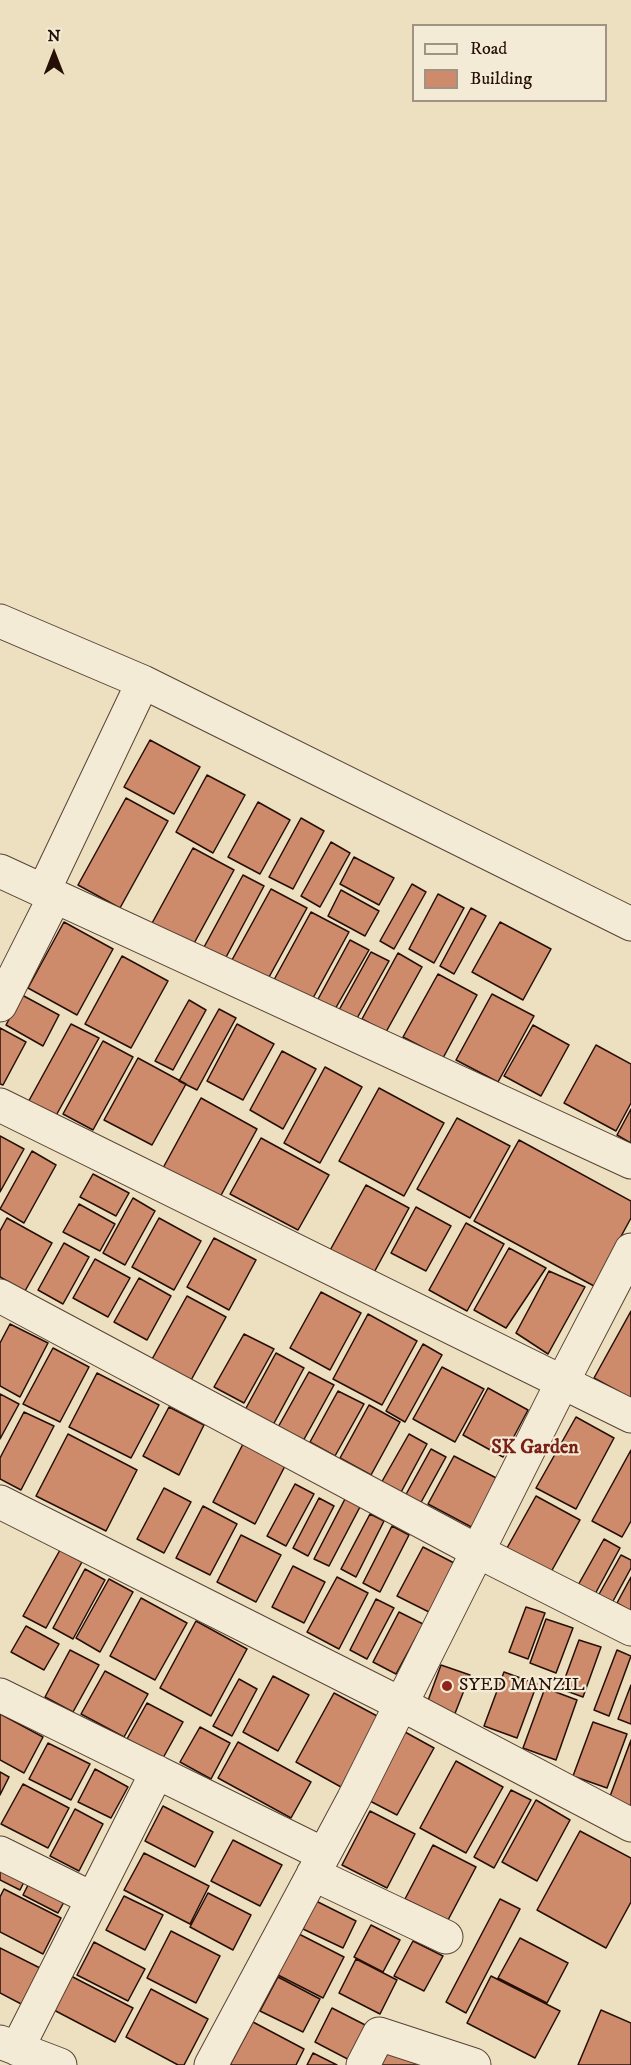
<!DOCTYPE html>
<style>
body{margin:0}
#map{position:relative;width:631px;height:2065px;overflow:hidden;background:#ede0c0;font-family:"IM FELL DW Pica",serif}
canvas{display:block}
.legend{position:absolute;left:412px;top:24px;width:195px;height:78px;box-sizing:border-box;background:#f3ebd6;border:2px solid #a19383;margin:0;padding:8px 10px;list-style:none;font-size:18px;color:#260f07}
.legend li{display:flex;align-items:center;gap:12px;height:30px}
.legend b{width:30px;border:2px solid #a19383}
.north{position:absolute;left:24px;top:24px;width:60px;height:60px;-webkit-text-stroke:4px #f3ebd6;paint-order:stroke;rotate:0deg;font-size:16px;font-weight:700;line-height:24px;text-align:center;color:#260f07}
.north::after{content:'';display:block;margin:auto;width:21px;height:27px;background:#260f07;clip-path:polygon(50% 0,100% 100%,50% 72%,0 100%)}
</style>
<div id="map">
<canvas width="631" height="2065"></canvas>
<ul class="legend">
<li><b style="height:8px;background:#f3ebd6"></b>Road</li>
<li><b style="height:16px;background:#ce8b6c"></b>Building</li>
</ul>
<div class="north">N</div>
</div>
<script>
const g = document.querySelector('canvas').getContext('2d');
g.lineJoin = 'round';
function paint(path, color) { g.fillStyle = color; g.fill(path, 'evenodd'); }
function trace(path, color, width, dash) { g.strokeStyle = color; g.lineWidth = width; g.lineCap = dash ? 'butt' : 'round'; g.setLineDash(dash || []); g.stroke(path); }
function label(font, color, halo, rows, align = 'center') {
  g.font = font + ' "IM FELL DW Pica",serif'; g.lineWidth = 4.5; g.setLineDash([]); g.textBaseline = 'middle'; g.strokeStyle = halo; g.fillStyle = color; for (const [text, x, y, turn = 0] of rows) {
    g.save(); g.translate(x, y); g.rotate((+turn || 0) * Math.PI / 180); g.textAlign = isNaN(turn) ? turn : align; if (halo) g.strokeText(text, 0, 0); g.fillText(text, 0, 0); g.restore();
  }
}
const building = new Path2D(`
 M 150,740 L 200,767 L 174,814 L 124,787 Z
 M 207,775 L 245,795 L 213,853 L 176,832 Z
 M 126,798 L 168,821 L 120,908 L 78,885 Z
 M 258,802 L 290,820 L 260,874 L 228,857 Z
 M 301,818 L 324,831 L 293,889 L 269,877 Z
 M 331,842 L 350,853 L 320,907 L 301,896 Z
 M 193,848 L 234,870 L 192,947 L 151,925 Z
 M 354,857 L 394,878 L 379,905 L 340,884 Z
 M 243,875 L 264,886 L 224,961 L 203,949 Z
 M 412,884 L 426,892 L 394,949 L 380,941 Z
 M 271,889 L 307,908 L 263,988 L 227,969 Z
 M 341,890 L 379,911 L 365,936 L 328,916 Z
 M 438,894 L 464,908 L 434,963 L 409,949 Z
 M 471,908 L 486,916 L 454,974 L 440,966 Z
 M 311,912 L 349,932 L 307,1009 L 269,989 Z
 M 64,922 L 113,949 L 77,1015 L 28,988 Z
 M 500,922 L 551,949 L 523,1000 L 472,972 Z
 M 350,940 L 369,950 L 334,1011 L 317,1001 Z
 M 371,952 L 389,961 L 356,1020 L 339,1010 Z
 M 398,953 L 422,967 L 386,1032 L 362,1019 Z
 M 122,956 L 168,981 L 131,1048 L 85,1024 Z
 M 438,974 L 477,995 L 443,1058 L 403,1037 Z
 M 492,994 L 534,1016 L 498,1082 L 456,1060 Z
 M 22,995 L 59,1015 L 43,1046 L 6,1025 Z
 M 189,1000 L 206,1010 L 173,1070 L 155,1061 Z
 M 219,1009 L 236,1018 L 197,1090 L 179,1081 Z
 M 71,1024 L 99,1038 L 53,1121 L 26,1106 Z
 M 237,1024 L 274,1044 L 243,1100 L 207,1081 Z
 M 533,1025 L 569,1045 L 541,1096 L 504,1076 Z
 M 0,1028 L 26,1042 L 3,1085 L 0,1084 Z
 M 103,1041 L 133,1057 L 93,1130 L 63,1114 Z
 M 596,1045 L 631,1064 L 631,1103 L 616,1131 L 564,1103 Z
 M 282,1051 L 316,1069 L 283,1129 L 250,1110 Z
 M 138,1058 L 186,1084 L 152,1145 L 104,1120 Z
 M 325,1067 L 362,1087 L 320,1163 L 284,1143 Z
 M 379,1088 L 444,1123 L 404,1196 L 339,1161 Z
 M 201,1098 L 257,1129 L 219,1199 L 163,1168 Z
 M 631,1109 L 631,1143 L 617,1135 Z
 M 457,1118 L 510,1146 L 470,1218 L 417,1189 Z
 M 0,1136 L 24,1149 L 0,1192 Z
 M 261,1138 L 329,1175 L 298,1230 L 230,1194 Z
 M 519,1140 L 631,1201 L 631,1218 L 594,1286 L 474,1221 Z
 M 32,1151 L 56,1165 L 24,1223 L 0,1209 Z
 M 93,1174 L 129,1193 L 116,1216 L 80,1197 Z
 M 366,1185 L 409,1208 L 371,1278 L 328,1254 Z
 M 133,1198 L 155,1211 L 125,1265 L 103,1253 Z
 M 79,1204 L 115,1224 L 100,1251 L 63,1232 Z
 M 416,1207 L 451,1226 L 426,1271 L 391,1253 Z
 M 7,1218 L 52,1243 L 25,1291 L 0,1277 L 0,1231 Z
 M 159,1218 L 201,1241 L 174,1290 L 132,1267 Z
 M 466,1223 L 504,1244 L 467,1311 L 429,1290 Z
 M 214,1238 L 256,1260 L 229,1310 L 187,1287 Z
 M 64,1243 L 89,1257 L 63,1304 L 38,1290 Z
 M 509,1248 L 546,1268 L 506,1328 L 474,1310 Z
 M 95,1259 L 130,1278 L 108,1317 L 73,1298 Z
 M 549,1271 L 585,1287 L 548,1354 L 516,1333 Z
 M 139,1278 L 171,1296 L 147,1340 L 114,1322 Z
 M 321,1292 L 361,1313 L 330,1370 L 290,1348 Z
 M 187,1296 L 226,1317 L 190,1382 L 151,1361 Z
 M 631,1311 L 631,1398 L 594,1378 Z
 M 368,1314 L 417,1341 L 382,1405 L 333,1379 Z
 M 10,1324 L 48,1343 L 20,1397 L 0,1386 L 0,1343 Z
 M 244,1334 L 274,1349 L 244,1403 L 214,1387 Z
 M 423,1344 L 442,1355 L 405,1422 L 386,1411 Z
 M 53,1348 L 89,1367 L 60,1422 L 23,1404 Z
 M 276,1353 L 304,1368 L 273,1425 L 245,1410 Z
 M 442,1367 L 484,1389 L 455,1442 L 413,1419 Z
 M 309,1372 L 334,1385 L 302,1443 L 277,1429 Z
 M 97,1373 L 159,1405 L 131,1458 L 69,1427 Z
 M 488,1388 L 528,1410 L 503,1457 L 463,1435 Z
 M 338,1391 L 364,1404 L 335,1456 L 310,1442 Z
 M 0,1394 L 19,1404 L 0,1439 Z
 M 369,1405 L 400,1422 L 371,1475 L 340,1458 Z
 M 169,1407 L 204,1425 L 179,1475 L 143,1456 Z
 M 24,1412 L 54,1426 L 21,1490 L 0,1479 L 0,1458 Z
 M 576,1417 L 614,1438 L 576,1509 L 536,1488 Z
 M 68,1434 L 137,1470 L 106,1531 L 36,1496 Z
 M 409,1434 L 427,1444 L 399,1496 L 380,1485 Z
 M 243,1444 L 285,1466 L 255,1524 L 213,1502 Z
 M 431,1449 L 446,1457 L 419,1506 L 404,1498 Z
 M 631,1450 L 631,1521 L 622,1537 L 592,1521 Z
 M 454,1456 L 504,1482 L 477,1530 L 428,1504 Z
 M 295,1484 L 314,1494 L 286,1546 L 267,1536 Z
 M 164,1488 L 191,1502 L 164,1553 L 137,1539 Z
 M 536,1496 L 580,1520 L 551,1572 L 507,1548 Z
 M 346,1497 L 361,1505 L 329,1566 L 314,1559 Z
 M 319,1498 L 334,1506 L 308,1556 L 293,1548 Z
 M 203,1506 L 237,1524 L 210,1575 L 176,1558 Z
 M 370,1514 L 384,1521 L 356,1577 L 341,1569 Z
 M 392,1526 L 409,1535 L 380,1592 L 363,1583 Z
 M 241,1535 L 281,1555 L 256,1602 L 217,1582 Z
 M 604,1539 L 620,1548 L 594,1596 L 577,1587 Z
 M 423,1547 L 456,1564 L 431,1613 L 397,1596 Z
 M 60,1550 L 82,1562 L 46,1628 L 23,1616 Z
 M 621,1555 L 631,1560 L 631,1568 L 612,1603 L 598,1596 Z
 M 293,1566 L 325,1582 L 304,1623 L 272,1607 Z
 M 85,1569 L 105,1580 L 73,1639 L 53,1628 Z
 M 337,1577 L 368,1593 L 339,1649 L 307,1632 Z
 M 631,1577 L 631,1611 L 617,1603 Z
 M 109,1579 L 133,1592 L 100,1652 L 76,1638 Z
 M 141,1598 L 187,1623 L 155,1680 L 110,1656 Z
 M 376,1599 L 394,1608 L 367,1659 L 350,1650 Z
 M 526,1607 L 545,1613 L 528,1659 L 509,1652 Z
 M 399,1612 L 423,1624 L 396,1674 L 373,1662 Z
 M 546,1619 L 573,1628 L 556,1673 L 530,1663 Z
 M 196,1621 L 247,1649 L 211,1716 L 160,1688 Z
 M 26,1626 L 59,1644 L 44,1670 L 11,1652 Z
 M 579,1640 L 601,1647 L 583,1697 L 561,1689 Z
 M 70,1650 L 99,1665 L 73,1712 L 45,1697 Z
 M 617,1650 L 631,1656 L 609,1716 L 594,1710 Z
 M 441,1665 L 470,1675 L 454,1716 L 426,1706 Z
 M 105,1671 L 148,1694 L 124,1737 L 81,1714 Z
 M 504,1672 L 537,1684 L 517,1738 L 484,1726 Z
 M 273,1676 L 309,1695 L 278,1751 L 243,1732 Z
 M 239,1679 L 257,1689 L 232,1736 L 213,1726 Z
 M 631,1685 L 631,1724 L 618,1719 Z
 M 545,1688 L 577,1700 L 556,1760 L 523,1748 Z
 M 334,1693 L 379,1717 L 341,1787 L 296,1762 Z
 M 147,1703 L 183,1722 L 163,1758 L 127,1739 Z
 M 0,1714 L 43,1737 L 24,1773 L 0,1760 Z
 M 593,1722 L 627,1734 L 607,1788 L 573,1776 Z
 M 200,1727 L 230,1743 L 211,1779 L 180,1762 Z
 M 405,1732 L 434,1748 L 397,1815 L 368,1800 Z
 M 631,1740 L 631,1806 L 609,1799 Z
 M 238,1742 L 311,1782 L 291,1818 L 218,1778 Z
 M 48,1743 L 90,1764 L 71,1800 L 29,1779 Z
 M 456,1761 L 503,1787 L 466,1853 L 420,1828 Z
 M 95,1769 L 128,1787 L 111,1818 L 78,1802 Z
 M 0,1772 L 9,1777 L 0,1795 Z
 M 23,1784 L 69,1808 L 48,1848 L 1,1824 Z
 M 511,1790 L 531,1800 L 494,1868 L 474,1857 Z
 M 536,1800 L 570,1820 L 537,1881 L 502,1862 Z
 M 163,1806 L 213,1832 L 195,1867 L 145,1841 Z
 M 75,1809 L 103,1824 L 79,1871 L 50,1856 Z
 M 370,1811 L 415,1834 L 387,1888 L 342,1865 Z
 M 580,1831 L 631,1858 L 631,1902 L 606,1948 L 537,1910 Z
 M 233,1840 L 282,1865 L 260,1906 L 211,1881 Z
 M 433,1845 L 476,1867 L 448,1920 L 405,1899 Z
 M 144,1853 L 209,1886 L 190,1924 L 124,1890 Z
 M 0,1858 L 29,1872 L 20,1890 L 0,1880 Z
 M 34,1873 L 70,1891 L 58,1913 L 23,1895 Z
 M 4,1889 L 61,1918 L 43,1954 L 0,1932 L 0,1897 Z
 M 208,1893 L 251,1915 L 233,1950 L 190,1927 Z
 M 124,1896 L 163,1915 L 145,1950 L 106,1930 Z
 M 500,1899 L 520,1909 L 466,2013 L 446,2002 Z
 M 316,1901 L 356,1921 L 343,1948 L 303,1929 Z
 M 371,1925 L 400,1940 L 383,1972 L 354,1957 Z
 M 171,1931 L 220,1956 L 196,2003 L 147,1978 Z
 M 297,1933 L 344,1957 L 323,1998 L 276,1974 Z
 M 520,1938 L 568,1963 L 547,2003 L 498,1978 Z
 M 413,1941 L 443,1956 L 424,1991 L 394,1976 Z
 M 94,1942 L 145,1969 L 128,2001 L 77,1975 Z
 M 0,1948 L 44,1970 L 25,2006 L 0,1993 Z
 M 356,1959 L 397,1980 L 380,2014 L 339,1993 Z
 M 67,1974 L 133,2008 L 115,2042 L 50,2008 Z
 M 491,1976 L 560,2011 L 535,2058 L 467,2023 Z
 M 278,1977 L 320,1999 L 303,2032 L 260,2011 Z
 M 151,1989 L 208,2019 L 184,2065 L 178,2065 L 126,2037 Z
 M 332,2008 L 377,2031 L 359,2065 L 315,2042 Z
 M 601,2010 L 631,2023 L 631,2065 L 578,2065 Z
 M 253,2022 L 304,2049 L 296,2065 L 230,2065 Z
 M 380,2047 L 432,2065 L 375,2065 Z
 M 313,2053 L 337,2065 L 307,2065 Z`);
paint(building, '#ce8b6c');
trace(building, '#260f07', 1.5);
const minor = new Path2D(`
 M 0,621 L 143,682 L 631,924
 M 0,871 L 631,1162
 M 44,890 L 143,682
 M 0,1005 L 55,896
 M 0,1105 L 631,1416
 M 0,1296 L 477,1551 L 631,1629
 M 0,1502 L 401,1704 L 631,1825
 M 0,1695 L 323,1854
 M 0,1853 L 93,1899
 M 313,1874 L 446,1937
 M 0,2042 L 60,2065
 M 17,2049 L 157,1772
 M 211,2065 L 353,1800 L 567,1373 L 631,1250
 M 363,2065 L 379,2034 L 474,2065`);
trace(minor, '#584335', 35);
trace(minor, '#f3ebd6', 33);
for (const [x, y, r, color] of [
 [447,1686,6,"#8f2418"]
]) { const dot = new Path2D(); dot.arc(x, y, r, 0, 2 * Math.PI); g.fillStyle = color; g.fill(dot); trace(dot, '#f3ebd6', 2); }
label('18px', '#260f07', '#f3ebd6', [
 ["SYED MANZIL",459,1686]
], 'left');
label('bold 20px', '#7a1f14', '#f3ebd6', [
 ["SK Garden",535,1449]
]);
</script>
